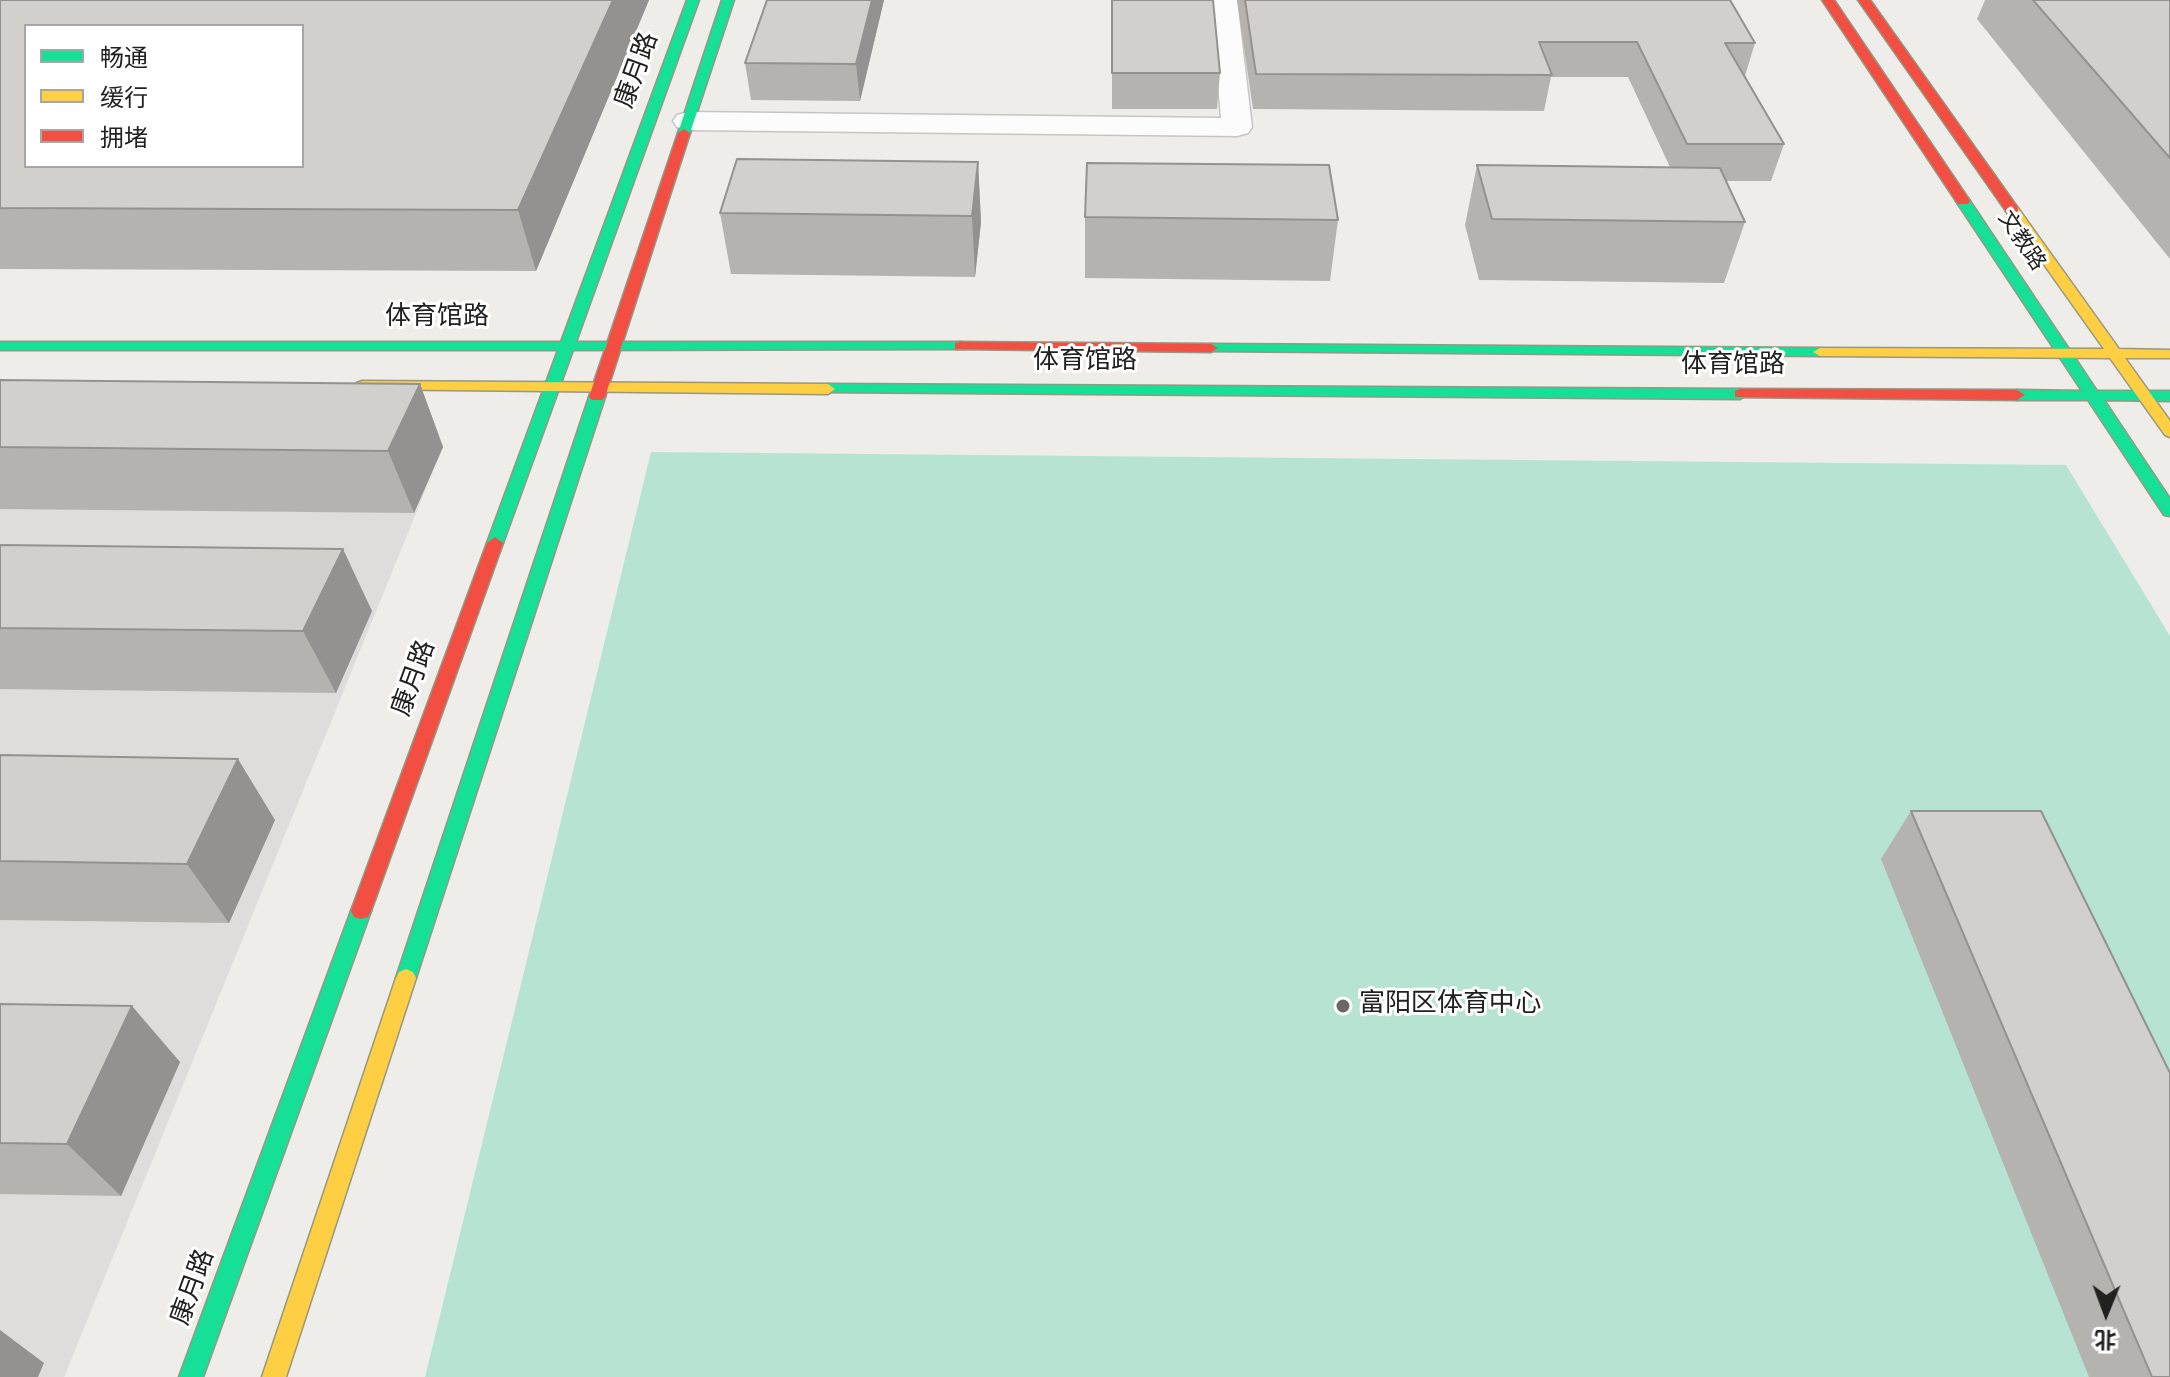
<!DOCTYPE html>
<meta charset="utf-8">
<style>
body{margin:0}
#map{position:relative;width:2170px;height:1377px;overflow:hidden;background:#efedea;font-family:Overpass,"Noto Sans SC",sans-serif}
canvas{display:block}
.legend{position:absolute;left:24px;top:24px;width:280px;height:144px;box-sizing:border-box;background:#fff;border:2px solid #a6a6a6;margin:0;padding:10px 14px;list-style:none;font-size:24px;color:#212121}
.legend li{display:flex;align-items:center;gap:16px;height:40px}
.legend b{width:40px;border:2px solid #a6a6a6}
.north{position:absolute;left:2066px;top:1273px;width:80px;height:80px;-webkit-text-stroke:6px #fff;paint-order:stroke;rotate:181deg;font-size:22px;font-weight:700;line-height:32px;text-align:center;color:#212121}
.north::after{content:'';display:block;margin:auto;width:28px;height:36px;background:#212121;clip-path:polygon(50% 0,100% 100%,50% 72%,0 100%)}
</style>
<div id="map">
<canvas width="2170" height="1377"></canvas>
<ul class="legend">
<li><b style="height:10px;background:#16e098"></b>畅通</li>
<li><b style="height:10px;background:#ffcf43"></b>缓行</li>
<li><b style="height:10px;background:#f24e42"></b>拥堵</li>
</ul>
<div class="north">北</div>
</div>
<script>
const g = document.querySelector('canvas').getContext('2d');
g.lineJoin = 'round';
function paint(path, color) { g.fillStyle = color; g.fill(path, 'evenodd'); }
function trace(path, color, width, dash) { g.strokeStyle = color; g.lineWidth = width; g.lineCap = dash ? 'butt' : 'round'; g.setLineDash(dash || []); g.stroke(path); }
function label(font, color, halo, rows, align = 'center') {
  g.font = font + ' Overpass,"Noto Sans SC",sans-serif'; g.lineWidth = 6; g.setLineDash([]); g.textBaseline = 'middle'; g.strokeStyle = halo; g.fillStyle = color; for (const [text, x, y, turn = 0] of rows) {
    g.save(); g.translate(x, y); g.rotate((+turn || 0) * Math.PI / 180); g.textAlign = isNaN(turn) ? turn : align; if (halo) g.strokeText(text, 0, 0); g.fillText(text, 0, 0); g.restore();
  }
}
paint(new Path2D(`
 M 0,443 L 443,447 L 64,1377 L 0,1377 Z`), '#dedddb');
paint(new Path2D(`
 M 651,452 L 2066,465 L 2170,636 L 2170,1377 L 425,1377 Z`), '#b7e3d3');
const street = new Path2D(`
 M 1211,0 L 1237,0 L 1252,127 L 1248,133 L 1237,136 L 688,130 L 677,127 L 673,121 L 677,115 L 688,112 L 1221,118 Z`);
const fast = new Path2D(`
 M 687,0 L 699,0 L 576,342 L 960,342 L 965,343 L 965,349 L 573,350 L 503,543 L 495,549 L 487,543 L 558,350 L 0,350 L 0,342 L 561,342 Z
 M 722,0 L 734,0 L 690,133 L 680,136 L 678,133 Z
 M 1963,197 L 1968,198 L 2097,391 L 2170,391 L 2170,401 L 2104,400 L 2170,499 L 2170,516 L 2164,515 L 2088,400 L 2017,400 L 2009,395 L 2017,390 L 2082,391 L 1956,201 Z
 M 1211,344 L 1820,348 L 1827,352 L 1820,356 L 1206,351 L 1204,348 Z
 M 828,384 L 1740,389 L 1748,394 L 1740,399 L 823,392 L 823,386 Z
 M 597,392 L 605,397 L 416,978 L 413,984 L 406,987 L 399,984 L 396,978 L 589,397 Z
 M 361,903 L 368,905 L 371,911 L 203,1377 L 179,1377 L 351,911 L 354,905 Z`);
const slow = new Path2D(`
 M 2013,207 L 2018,208 L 2119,349 L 2170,350 L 2170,358 L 2125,358 L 2170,421 L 2170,437 L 2165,435 L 2110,358 L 1820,356 L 1813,352 L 1820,348 L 2104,349 L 2006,211 Z
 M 362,381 L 828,384 L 835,389 L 828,394 L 357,389 L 357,383 Z
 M 406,969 L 413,972 L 416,978 L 286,1377 L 262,1377 L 396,978 L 399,972 Z`);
const jam = new Path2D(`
 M 1822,0 L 1834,0 L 1970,201 L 1968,204 L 1958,204 Z
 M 1858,0 L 1870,0 L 2018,208 L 2018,214 L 2008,214 Z
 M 684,129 L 690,133 L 605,397 L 602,400 L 592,400 L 589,397 L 678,133 Z
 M 960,342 L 1211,344 L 1218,348 L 1211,352 L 955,349 L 955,343 Z
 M 1740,389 L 2017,390 L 2025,395 L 2017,400 L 1735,397 L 1735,391 Z
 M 495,537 L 503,543 L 371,911 L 368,917 L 361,919 L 354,917 L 351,911 L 487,543 Z`);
trace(street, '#c6c5c4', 3);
trace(fast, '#959882', 3);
trace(slow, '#959882', 3);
trace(jam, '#959882', 3);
paint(street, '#fdfcfc');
paint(fast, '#16e098');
paint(slow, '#ffcf43');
paint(jam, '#f24e42');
paint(new Path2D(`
 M 0,0 L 649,0 L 536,271 L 0,269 Z
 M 884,0 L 860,101 L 751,100 L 745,63 Z
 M 1112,0 L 1220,73 L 1217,109 L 1112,109 Z
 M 1237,0 L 1730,0 L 1755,43 L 1745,76 L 1784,144 L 1771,181 L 1726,181 L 1745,222 L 1724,283 L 1479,280 L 1465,225 L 1477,165 L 1670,167 L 1628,77 L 1551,77 L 1544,111 L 1253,109 Z
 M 1985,0 L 2170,0 L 2170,259 L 1977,19 Z
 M 978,162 L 981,222 L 975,277 L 731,274 L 720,213 Z
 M 1085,217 L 1338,220 L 1330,281 L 1085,278 Z
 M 0,380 L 420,384 L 443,447 L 414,513 L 0,509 Z
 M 0,545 L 372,611 L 336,693 L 0,689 Z
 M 0,755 L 275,820 L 229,923 L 0,920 Z
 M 1911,811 L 2170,1377 L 2089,1377 L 1881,859 Z
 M 0,1004 L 180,1062 L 121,1196 L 0,1194 Z`), '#b5b3b0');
paint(new Path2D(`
 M 613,0 L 649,0 L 536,271 L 518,210 Z
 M 872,0 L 884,0 L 860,101 L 856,64 Z
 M 978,162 L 981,222 L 975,277 L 972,216 Z
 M 420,384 L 443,447 L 414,513 L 388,451 Z
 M 343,549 L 372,611 L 336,693 L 303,631 Z
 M 238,759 L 275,820 L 229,923 L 187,864 Z
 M 132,1006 L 180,1062 L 121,1196 L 67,1144 Z
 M 0,1330 L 44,1363 L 38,1377 L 0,1377 Z`), '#939290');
const building = new Path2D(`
 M 0,0 L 613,0 L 518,210 L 0,208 ZM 26,26 L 302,26 L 302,166 L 26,166 Z
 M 767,0 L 872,0 L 856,64 L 745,63 Z
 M 1112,0 L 1213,0 L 1220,73 L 1112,73 Z
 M 1245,0 L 1730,0 L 1755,43 L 1725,43 L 1784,144 L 1687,144 L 1637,42 L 1539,42 L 1552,75 L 1256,74 Z
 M 2033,0 L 2170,0 L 2170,158 Z
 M 737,159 L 978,162 L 972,216 L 720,213 Z
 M 1087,163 L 1329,165 L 1338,220 L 1085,217 Z
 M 1477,165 L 1720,168 L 1745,222 L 1492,219 Z
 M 0,380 L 420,384 L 388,451 L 0,447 Z
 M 0,545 L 343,549 L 303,631 L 0,628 Z
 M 0,755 L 238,759 L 187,864 L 0,861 Z
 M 1911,811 L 2041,811 L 2170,1073 L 2170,1377 L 2152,1377 Z
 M 0,1004 L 132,1006 L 67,1144 L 0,1143 Z`);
paint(building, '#d2d0cd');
trace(building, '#939290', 2);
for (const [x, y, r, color] of [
 [1343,1006,8,"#696867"]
]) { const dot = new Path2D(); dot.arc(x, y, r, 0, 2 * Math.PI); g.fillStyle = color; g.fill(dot); trace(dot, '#fff', 3); }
label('22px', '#212121', '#fff', [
 ["文教路",2020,242,56]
]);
label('26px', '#212121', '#fff', [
 ["康月路",639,71,-70],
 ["体育馆路",437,319],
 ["体育馆路",1085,363],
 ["体育馆路",1733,367],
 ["康月路",416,679,-70],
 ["康月路",195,1288,-70]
]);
label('26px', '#212121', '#fff', [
 ["富阳区体育中心",1359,1006]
], 'left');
</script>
